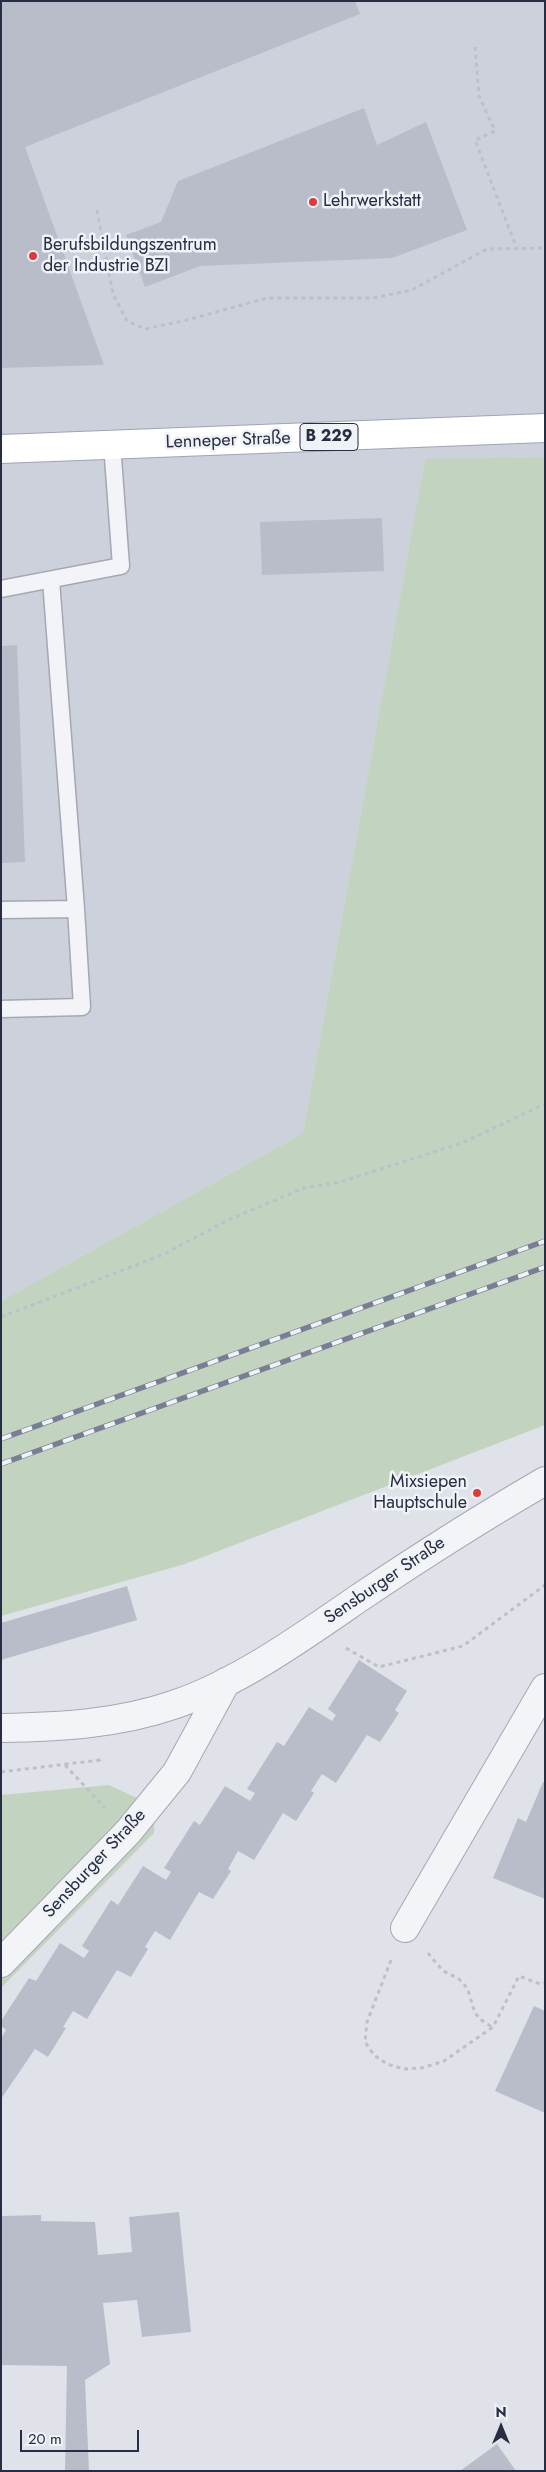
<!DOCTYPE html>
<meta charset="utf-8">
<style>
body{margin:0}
#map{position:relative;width:546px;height:2472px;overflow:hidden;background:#e0e2ea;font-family:Jost,sans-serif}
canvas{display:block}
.frame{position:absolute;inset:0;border:2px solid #272d42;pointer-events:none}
.north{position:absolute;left:476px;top:2402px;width:50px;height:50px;-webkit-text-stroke:4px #eff2f7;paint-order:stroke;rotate:0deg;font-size:14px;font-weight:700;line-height:20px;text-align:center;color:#272d42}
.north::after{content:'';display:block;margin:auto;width:18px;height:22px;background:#272d42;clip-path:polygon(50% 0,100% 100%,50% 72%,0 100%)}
.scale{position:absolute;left:20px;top:2430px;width:119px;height:22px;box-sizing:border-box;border:2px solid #272d42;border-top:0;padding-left:6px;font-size:15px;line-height:18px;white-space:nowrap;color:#272d42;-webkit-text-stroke:4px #eff2f7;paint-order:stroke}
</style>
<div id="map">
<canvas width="546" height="2472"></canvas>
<div class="frame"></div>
<div class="north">N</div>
<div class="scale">20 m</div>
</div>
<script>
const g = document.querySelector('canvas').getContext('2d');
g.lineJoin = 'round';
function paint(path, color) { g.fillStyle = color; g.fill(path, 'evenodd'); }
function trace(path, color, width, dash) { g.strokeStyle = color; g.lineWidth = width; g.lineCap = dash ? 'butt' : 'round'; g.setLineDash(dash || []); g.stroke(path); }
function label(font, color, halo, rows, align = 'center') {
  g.font = font + ' Jost,sans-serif'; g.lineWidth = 5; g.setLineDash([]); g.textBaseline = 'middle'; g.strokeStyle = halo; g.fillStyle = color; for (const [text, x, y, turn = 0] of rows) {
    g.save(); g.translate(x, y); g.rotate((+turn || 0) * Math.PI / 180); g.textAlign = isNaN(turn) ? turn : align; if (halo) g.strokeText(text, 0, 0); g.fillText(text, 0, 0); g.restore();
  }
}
paint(new Path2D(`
 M 1,1 L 545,1 L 545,457 L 425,460 L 303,1133 L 1,1301 Z`), '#cdd1dc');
paint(new Path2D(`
 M 545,457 L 545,1425 L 185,1564 L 1,1616 L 1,1301 L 303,1133 L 425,459 Z
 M 109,1785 L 154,1806 L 154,1833 L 1,1988 L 1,1795 Z`), '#c2d4c0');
paint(new Path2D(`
 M 1,1 L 355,1 L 360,14 L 25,147 L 104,365 L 1,368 Z
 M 364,108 L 377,145 L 426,122 L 467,230 L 392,258 L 200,266 L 145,287 L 126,235 L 161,222 L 178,181 Z
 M 382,518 L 384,571 L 262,575 L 260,522 Z
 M 17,645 L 25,862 L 1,863 L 1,646 Z
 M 127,1586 L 137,1620 L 1,1660 L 1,1623 Z
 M 359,1660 L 407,1691 L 395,1710 L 399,1713 L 380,1742 L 367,1735 L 336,1783 L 322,1774 L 311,1791 L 314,1793 L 296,1821 L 283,1813 L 254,1860 L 238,1851 L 228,1869 L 231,1871 L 213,1899 L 199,1892 L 170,1940 L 155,1931 L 145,1947 L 148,1949 L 131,1977 L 117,1970 L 87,2019 L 73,2011 L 63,2027 L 66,2028 L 48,2057 L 35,2049 L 1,2099 L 1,2038 L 6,2030 L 1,2026 L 1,2021 L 29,1978 L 36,1981 L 60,1943 L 84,1958 L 89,1951 L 82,1946 L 111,1900 L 118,1905 L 143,1866 L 166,1880 L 171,1872 L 164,1868 L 194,1821 L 200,1825 L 225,1786 L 250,1801 L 255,1793 L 247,1789 L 277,1742 L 284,1746 L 309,1707 L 332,1721 L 336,1715 L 328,1709 Z
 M 543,1782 L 545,1783 L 545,1899 L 493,1878 L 518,1818 L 526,1822 Z
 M 534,2006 L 545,2011 L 545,2113 L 495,2091 Z
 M 179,2212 L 191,2332 L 142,2337 L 137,2300 L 103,2303 L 110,2364 L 85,2380 L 89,2471 L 65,2471 L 67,2366 L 1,2365 L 1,2216 L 41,2215 L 41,2221 L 95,2222 L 98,2255 L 132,2252 L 129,2217 Z
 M 497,2444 L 516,2471 L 460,2471 Z`), '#b9bdca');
const service = new Path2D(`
 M 1,589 L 121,566 L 112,444
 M 1,910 L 76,909 L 51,580
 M 1,1009 L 82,1007 L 76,909`);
const minor = new Path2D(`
 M 1,1728 C 59,1727 118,1724 173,1705 C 237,1684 304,1636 359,1598 C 420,1557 481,1518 545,1481
 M 405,1928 L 545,1688
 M 1,1963 L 128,1832 L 177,1772 L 226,1682`);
const primary = new Path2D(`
 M 1,449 L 545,428`);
trace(service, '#a5a8b4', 19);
trace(minor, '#a5a8b4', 30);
trace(primary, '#9ea4b7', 30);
trace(new Path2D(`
 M 475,47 L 479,96 L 495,131 L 475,140 L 517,249
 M 97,210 L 113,294 L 127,321 L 145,329 L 187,320 L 267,298 L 373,298 L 412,290 L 487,249 L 545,248
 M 1,1317 L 162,1255 L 228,1220 L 304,1188 L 340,1182 L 462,1143 L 545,1104
 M 346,1648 L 379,1667 L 463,1646 L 545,1585
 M 65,1765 L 105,1808
 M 1,1772 L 100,1760 L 101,1756
 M 428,1953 C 433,1959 438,1966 444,1971 C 449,1975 456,1976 461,1981 C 478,1998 464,2014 493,2027
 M 391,1960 L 367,2022 L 365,2042 L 374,2055 L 387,2064 L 404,2069 L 422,2068 L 444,2061 L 493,2027 L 519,1976 L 540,1984 L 545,1983`), '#bec0c9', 3, [4, 4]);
trace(service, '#f3f4f8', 16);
trace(minor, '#f3f4f8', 28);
trace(primary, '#fff', 28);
const rail = new Path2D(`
 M 1,1439 L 545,1241
 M 1,1464 L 545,1267`);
trace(rail, '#787f95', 5.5);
trace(rail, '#eff2f7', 4, [11]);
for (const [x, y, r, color] of [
 [313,202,5,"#d93b3e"],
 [33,256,5,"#d93b3e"],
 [477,1493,5,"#d93b3e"]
]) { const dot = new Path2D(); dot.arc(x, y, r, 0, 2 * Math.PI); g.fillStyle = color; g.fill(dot); trace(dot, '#eff2f7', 2); }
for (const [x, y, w] of [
 [329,437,58]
]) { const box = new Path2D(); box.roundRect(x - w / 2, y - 13.5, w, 27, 4); g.fillStyle = '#eff2f7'; g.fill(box); trace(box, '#272d42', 1); }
label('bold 16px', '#272d42', null, [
 ["B 229",329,437]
]);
label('18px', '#272d42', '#eff2f7', [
 ["Lehrwerkstatt",323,202],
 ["Berufsbildungszentrum",43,246],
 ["der Industrie BZI",43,267],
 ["Mixsiepen",467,1483,"right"],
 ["Hauptschule",467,1504,"right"]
], 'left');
label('18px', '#272d42', '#eff2f7', [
 ["Lenneper Straße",228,441,-2],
 ["Sensburger Straße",385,1581,-34],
 ["Sensburger Straße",95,1864,-47]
]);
</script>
